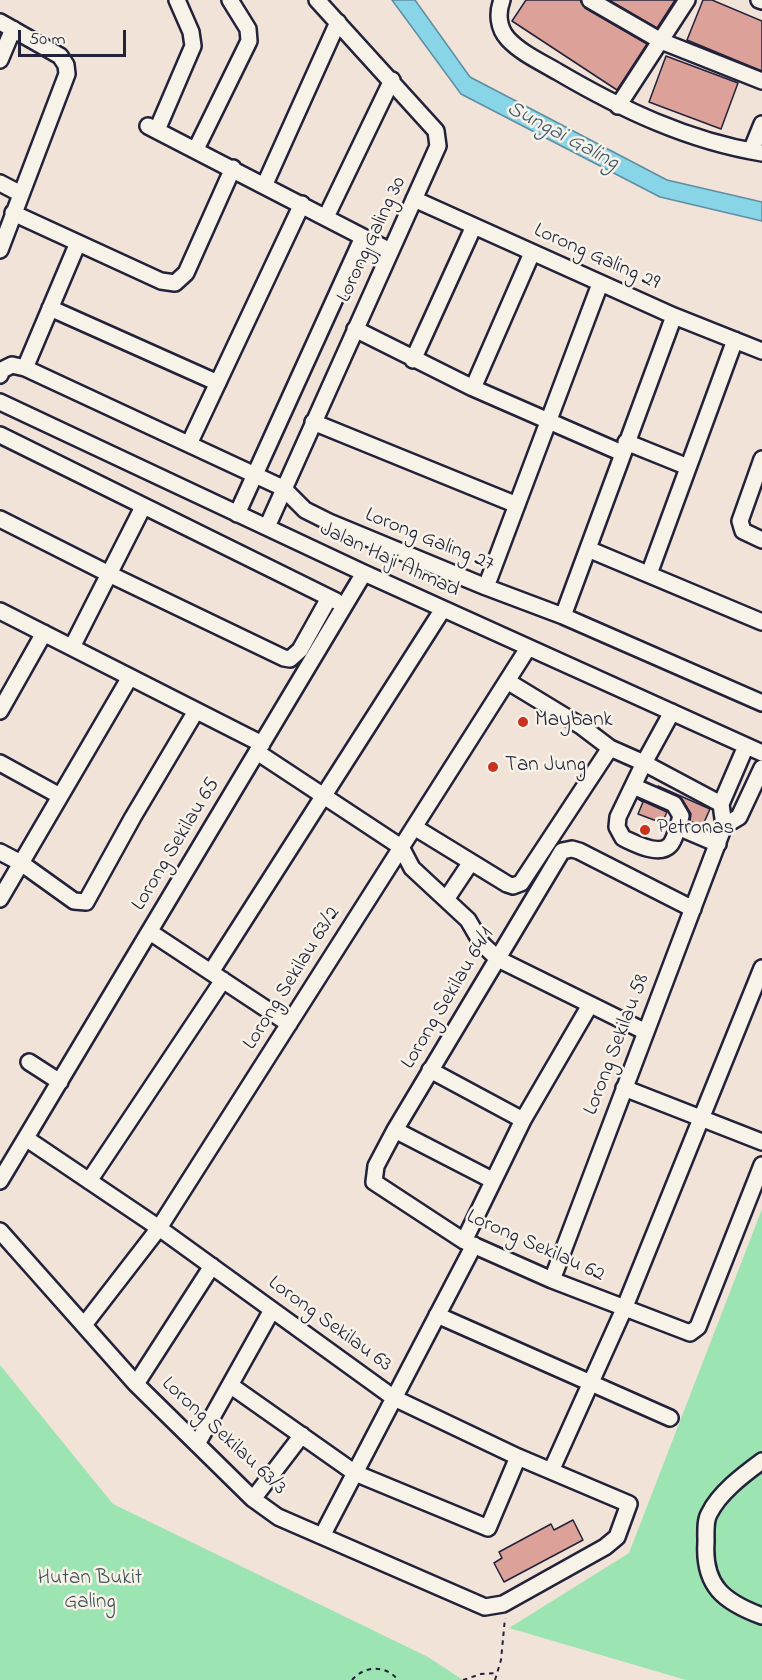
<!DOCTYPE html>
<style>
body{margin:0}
#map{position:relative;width:762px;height:1680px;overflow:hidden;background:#f2e3d8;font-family:"Indie Flower",sans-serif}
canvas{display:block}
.scale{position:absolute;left:18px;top:30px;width:108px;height:27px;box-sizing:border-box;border:3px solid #22223b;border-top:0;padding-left:8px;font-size:18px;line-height:21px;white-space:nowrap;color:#22223b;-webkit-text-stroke:4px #f7f3e8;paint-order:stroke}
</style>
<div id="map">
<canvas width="762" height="1680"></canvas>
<div class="scale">50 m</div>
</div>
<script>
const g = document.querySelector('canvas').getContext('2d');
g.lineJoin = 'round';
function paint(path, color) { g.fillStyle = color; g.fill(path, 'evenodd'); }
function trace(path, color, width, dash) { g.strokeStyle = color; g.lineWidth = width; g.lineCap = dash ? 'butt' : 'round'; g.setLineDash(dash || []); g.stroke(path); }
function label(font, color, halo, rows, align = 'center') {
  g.font = font + ' "Indie Flower",sans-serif'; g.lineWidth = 5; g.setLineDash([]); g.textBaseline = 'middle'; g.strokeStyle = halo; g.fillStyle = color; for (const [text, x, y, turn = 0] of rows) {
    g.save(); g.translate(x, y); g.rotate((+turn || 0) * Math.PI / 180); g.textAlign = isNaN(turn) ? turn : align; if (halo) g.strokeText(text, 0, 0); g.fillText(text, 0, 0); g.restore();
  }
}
paint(new Path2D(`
 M 762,1209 L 762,1680 L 686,1680 L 509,1628 L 629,1553 Z
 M 0,1365 L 113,1504 L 428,1657 L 463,1680 L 0,1680 Z`), '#9ce4b1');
const water = new Path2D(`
 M 392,0 L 415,0 L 470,77 L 667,180 L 762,202 L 762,221 L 660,197 L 461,94 Z`);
paint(water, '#87d5e6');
trace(water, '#5f8da2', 1.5);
const building = new Path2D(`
 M 526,0 L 580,0 L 585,8 L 647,44 L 617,90 L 512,21 Z
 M 609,0 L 675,0 L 657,28 Z
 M 703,0 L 712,0 L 762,21 L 762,71 L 687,40 Z
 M 666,56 L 738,83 L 721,129 L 649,102 Z
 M 658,786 L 710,809 L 702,827 L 690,821 L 691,814 L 682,799 Z
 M 638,799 L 667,812 L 662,823 L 638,814 L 643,802 Z
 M 573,1520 L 583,1540 L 504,1582 L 494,1563 L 502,1558 L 499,1552 L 551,1524 L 554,1530 Z`);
paint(building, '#dca299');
trace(building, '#22223b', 1.5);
const minor = new Path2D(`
 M 502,0 C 497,13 498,28 508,39 C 521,53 541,62 558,72 C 621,109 688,141 762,153
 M 590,0 L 661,41 L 762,81
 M 759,0 L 762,1
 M 0,22 L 60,56 L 66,65 L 67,74 L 0,250
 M 0,60 L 13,29
 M 618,106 L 687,0
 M 148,126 L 390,251
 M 157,130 L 193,46 L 191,32 L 177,0
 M 196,149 L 249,41 L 248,29 L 230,0
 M 751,151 L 762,124
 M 0,183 L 21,194
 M 265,184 L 338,22
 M 414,199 L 674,316 L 762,351
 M 13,213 L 161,281 L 175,283 L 186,273 L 233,168
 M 326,217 L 392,80
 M 50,308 L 218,383
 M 355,329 L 473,388 L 622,453
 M 413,360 L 474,226
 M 25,368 L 77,245
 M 0,375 L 2,370 L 12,365 L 25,368 L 283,488 L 305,510 L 329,522 L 486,587 L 563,616 L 762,703
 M 473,388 L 532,253
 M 0,402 L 364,573 L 762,753
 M 313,422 L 517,505
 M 0,435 L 336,601
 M 626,442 L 688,467
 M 189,444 L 302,204
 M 762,459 L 740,521 L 743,531 L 762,540
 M 237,514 L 363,237
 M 0,519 L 109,574 L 284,658 L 290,659 L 300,650 L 329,598
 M 267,527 L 438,146 L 436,131 L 317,0
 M 588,549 L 762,622
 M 649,574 L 735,340
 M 486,587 L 600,284
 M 0,611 L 262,744
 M 563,616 L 674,316
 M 72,647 L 143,507
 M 0,711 L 44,633
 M 672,712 L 644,763 L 721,804
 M 610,748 L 644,763 L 618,817 L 617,827 L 623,838 C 634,843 659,857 670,845 C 674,841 676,832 678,827 L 718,844
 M 257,752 L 401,847 L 412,868 L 468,920 L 482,944 L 498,959 L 646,1032
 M 0,763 L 60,796
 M 633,786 L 674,804 L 681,816 L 678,827
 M 724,826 L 739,817 L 762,768
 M 414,827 L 507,884 L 513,886 L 521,883 L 610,748 L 581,726 L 507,681
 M 0,852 L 21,863 L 74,901 L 86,902 L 133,817 L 196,711
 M 447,898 L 471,862
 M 0,899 L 130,677
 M 693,909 L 579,851 L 572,849 L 562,851 L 395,1130 L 376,1166 L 374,1182 L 464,1241 L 552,1280 L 690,1333 L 698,1327 L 762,1165
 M 150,932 L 289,1024
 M 211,972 L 443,609
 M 29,1062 L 60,1082
 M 430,1070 L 523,1120
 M 624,1088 L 762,1142
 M 395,1130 L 492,1180
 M 0,1181 L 364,573
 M 89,1181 L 223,980
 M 0,1231 L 136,1384 L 253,1499 L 278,1517 L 485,1607 L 503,1604 L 605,1547 L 617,1537 L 629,1504 L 518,1457 L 394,1398 L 159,1228 L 27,1139
 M 464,1241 L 523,1120 L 590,1005
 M 552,1280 L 724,826 L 721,804 L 746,746
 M 437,1315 L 670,1418
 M 84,1325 L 159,1228 L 528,648
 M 136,1384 L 212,1266
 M 230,1385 L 355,1473 L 488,1528 L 518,1457
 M 197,1444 L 272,1310
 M 762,1461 C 743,1475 719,1493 709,1514 C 705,1521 706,1533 706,1542 C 703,1586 724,1602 762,1616
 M 551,1471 L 624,1309 L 762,968
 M 253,1499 L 302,1435
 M 322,1536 L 474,1245`);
trace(minor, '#22223b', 20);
trace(new Path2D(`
 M 352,1680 C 365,1665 386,1665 398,1680
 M 463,1680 L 481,1674 L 497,1673
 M 495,1680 L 501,1660 L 505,1618`), '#22223b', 2, [4.5, 4.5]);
trace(minor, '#f7f3e8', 15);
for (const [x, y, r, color] of [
 [523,722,6,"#c8321e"],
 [493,767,6,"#c8321e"],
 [645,830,6,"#c8321e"]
]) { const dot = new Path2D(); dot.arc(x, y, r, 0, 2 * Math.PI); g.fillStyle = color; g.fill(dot); trace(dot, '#f7f3e8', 2); }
label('21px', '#22223b', '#f7f3e8', [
 ["Lorong Galing 30",373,240,-65],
 ["Lorong Galing 29",596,258,24],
 ["Lorong Galing 27",429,541,22],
 ["Jalan Haji Ahmad",389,561,25],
 ["Lorong Sekilau 65",177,845,-59],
 ["Lorong Sekilau 63/2",293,979,-58],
 ["Lorong Sekilau 64/1",449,999,-59],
 ["Lorong Sekilau 58",618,1045,-69],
 ["Lorong Sekilau 62",535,1247,24],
 ["Lorong Sekilau 63",329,1325,36],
 ["Lorong Sekilau 63/3",223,1437,43]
]);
label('21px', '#22223b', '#f7f3e8', [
 ["Maybank",535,722],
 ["Tan Jung",505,767],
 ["Petronas",657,830]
], 'left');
label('21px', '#405258', '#f7f3e8', [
 ["Hutan Bukit",90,1580],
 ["Galing",90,1604]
]);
label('italic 22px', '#40586e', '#f7f3e8', [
 ["Sungai Galing",562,137,28]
]);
</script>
